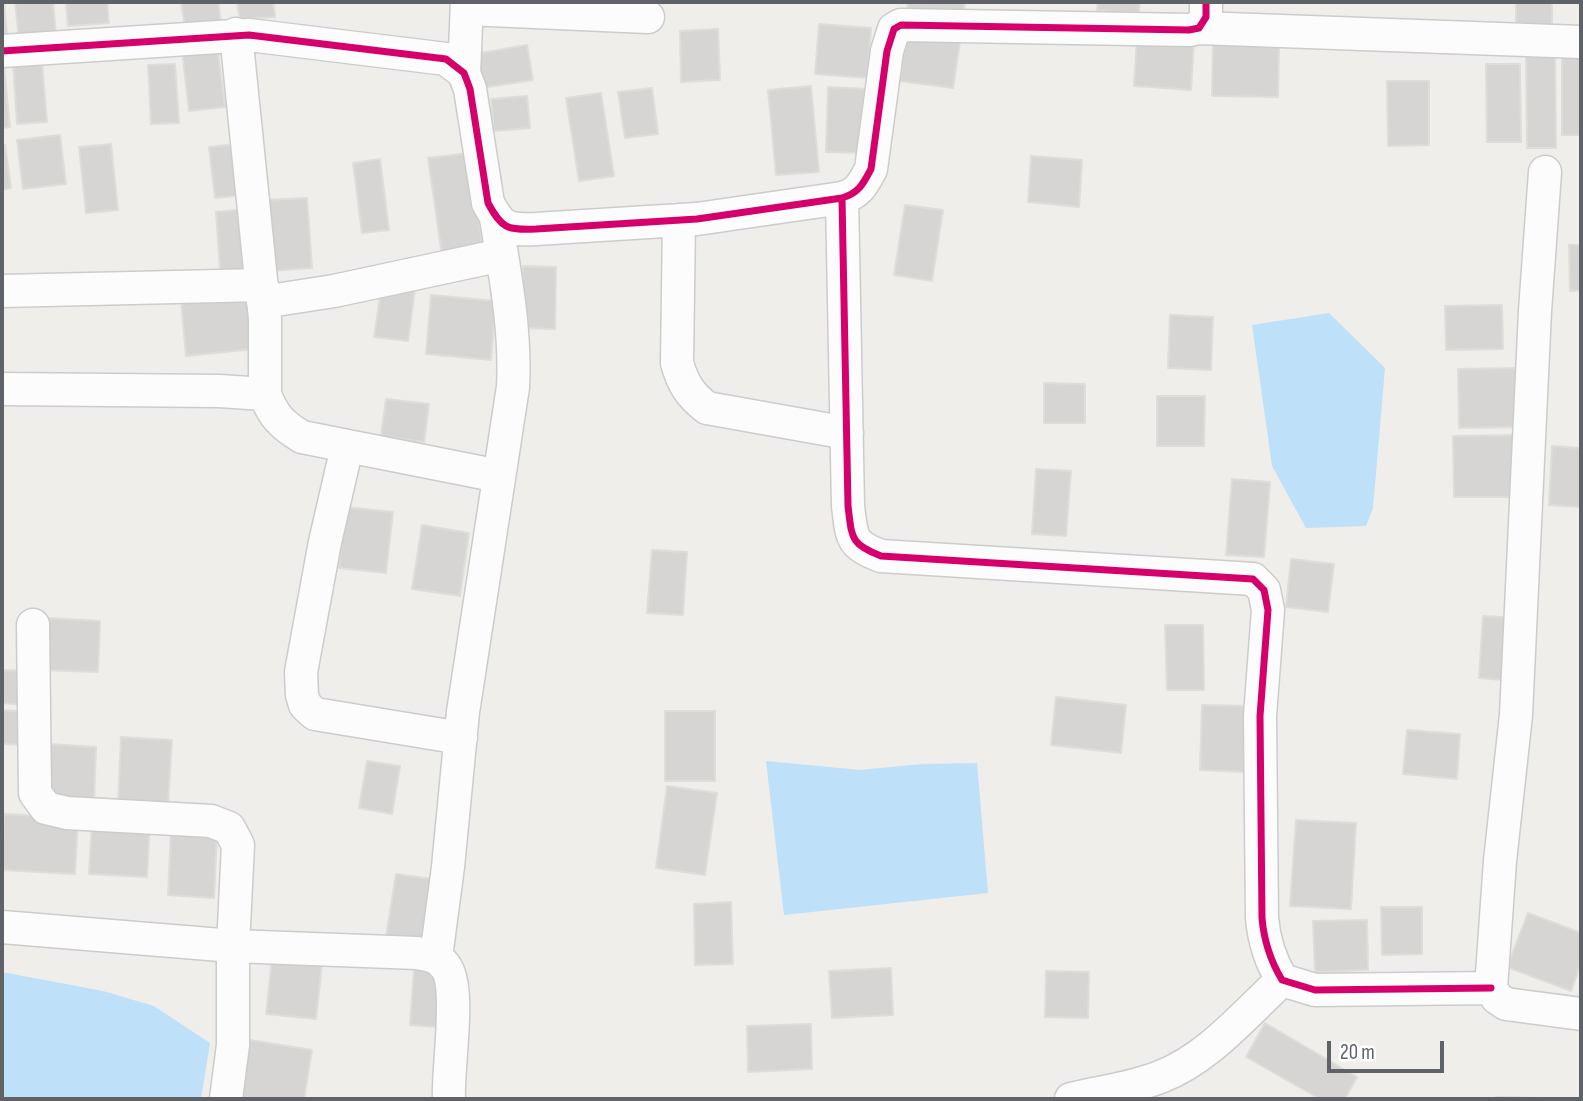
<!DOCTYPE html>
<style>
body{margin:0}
#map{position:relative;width:1583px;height:1101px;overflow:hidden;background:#efeeea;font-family:"Sofia Sans Condensed",sans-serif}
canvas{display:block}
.frame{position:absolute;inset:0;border:4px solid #5f6368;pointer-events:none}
.scale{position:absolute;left:1327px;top:1041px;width:117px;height:32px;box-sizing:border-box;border:4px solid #5f6368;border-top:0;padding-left:9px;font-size:21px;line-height:24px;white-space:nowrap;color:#5f6368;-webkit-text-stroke:5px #fff;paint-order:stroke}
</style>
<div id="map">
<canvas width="1583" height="1101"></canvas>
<div class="frame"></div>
<div class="scale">20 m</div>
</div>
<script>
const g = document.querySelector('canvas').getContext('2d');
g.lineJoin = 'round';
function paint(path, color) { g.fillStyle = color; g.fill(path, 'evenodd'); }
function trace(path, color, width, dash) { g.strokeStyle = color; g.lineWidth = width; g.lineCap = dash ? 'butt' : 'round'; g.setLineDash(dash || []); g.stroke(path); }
paint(new Path2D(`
 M 1329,313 L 1385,368 L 1373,508 L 1366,526 L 1306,528 L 1272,466 L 1252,325 Z
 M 766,761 L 860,770 L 922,764 L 977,763 L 988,893 L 784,915 Z
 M 2,972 L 103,991 L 154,1006 L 210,1043 L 201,1099 L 2,1099 Z`), '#bfe0f9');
const building = new Path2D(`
 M 2,2 L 4,2 L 7,35 L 2,35 Z
 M 15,2 L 53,2 L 56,35 L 19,38 Z
 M 66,2 L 107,2 L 109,23 L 68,26 Z
 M 181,2 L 218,2 L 221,23 L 185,27 Z
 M 237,2 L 273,2 L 275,17 L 240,19 Z
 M 908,2 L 965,2 L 963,17 L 907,11 Z
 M 1098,2 L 1140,2 L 1138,16 L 1097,10 Z
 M 1516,2 L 1552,2 L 1552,28 L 1516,28 Z
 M 819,24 L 871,28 L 868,78 L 815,74 Z
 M 718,29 L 720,80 L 681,82 L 680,31 Z
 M 906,35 L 960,42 L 953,88 L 900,81 Z
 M 216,37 L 225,107 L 189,111 L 181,42 Z
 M 1137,37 L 1194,40 L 1191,90 L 1134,86 Z
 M 1213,44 L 1279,45 L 1278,97 L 1212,96 Z
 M 527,45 L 533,80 L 481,88 L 475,54 Z
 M 1562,55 L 1581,55 L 1581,135 L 1562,135 Z
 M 1526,57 L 1555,57 L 1556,148 L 1527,148 Z
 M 42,62 L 47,122 L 17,124 L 13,64 Z
 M 175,64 L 179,123 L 151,124 L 148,65 Z
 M 1486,64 L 1520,64 L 1521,142 L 1487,142 Z
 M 2,67 L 4,67 L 10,127 L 2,128 Z
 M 1387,81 L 1429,81 L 1429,145 L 1388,146 Z
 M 811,86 L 819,172 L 776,175 L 768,90 Z
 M 828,87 L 867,89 L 865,153 L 826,152 Z
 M 652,88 L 658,134 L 625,138 L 618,92 Z
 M 601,93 L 614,176 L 579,181 L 566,98 Z
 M 527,96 L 530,128 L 494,131 L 491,99 Z
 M 60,135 L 66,184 L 23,189 L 17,140 Z
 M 246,143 L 252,194 L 215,198 L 209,147 Z
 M 111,144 L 118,210 L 86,213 L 79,147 Z
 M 2,145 L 5,145 L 11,188 L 2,190 Z
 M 469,153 L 483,249 L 442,255 L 428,158 Z
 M 1031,156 L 1082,160 L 1079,207 L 1028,202 Z
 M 380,159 L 389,230 L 362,233 L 353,163 Z
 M 307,198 L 312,268 L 269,271 L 264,200 Z
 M 905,205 L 943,210 L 932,281 L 894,275 Z
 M 245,209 L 251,280 L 221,282 L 216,212 Z
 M 1569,245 L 1581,245 L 1581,290 L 1570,291 Z
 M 523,266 L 556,267 L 555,329 L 522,328 Z
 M 382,284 L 415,289 L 408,341 L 374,337 Z
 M 250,294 L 254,349 L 186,356 L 181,300 Z
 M 431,295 L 496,301 L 491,360 L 426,354 Z
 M 1502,305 L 1503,349 L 1446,350 L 1445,306 Z
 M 1170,315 L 1213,317 L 1211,370 L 1168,368 Z
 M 1521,368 L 1522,427 L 1459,428 L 1458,369 Z
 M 1044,383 L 1085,384 L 1085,423 L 1044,423 Z
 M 1157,396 L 1205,396 L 1204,446 L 1157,446 Z
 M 386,399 L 429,404 L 424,442 L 381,436 Z
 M 1518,435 L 1518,497 L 1454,497 L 1453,436 Z
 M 1552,446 L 1581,448 L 1581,507 L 1549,505 Z
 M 1036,469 L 1071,471 L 1066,536 L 1032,534 Z
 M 1232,479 L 1270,482 L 1264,557 L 1226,555 Z
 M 345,507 L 393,512 L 386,573 L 339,568 Z
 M 422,525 L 469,533 L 460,596 L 412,589 Z
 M 652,550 L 687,552 L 683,615 L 647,613 Z
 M 1291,559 L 1334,564 L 1328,612 L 1286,607 Z
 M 1483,616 L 1519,618 L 1515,681 L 1479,678 Z
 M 46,618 L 100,621 L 98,672 L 44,670 Z
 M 1165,625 L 1203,625 L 1204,690 L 1167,690 Z
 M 2,670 L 28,671 L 27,705 L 2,703 Z
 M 1056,697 L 1126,705 L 1121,753 L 1051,745 Z
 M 1202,705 L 1247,706 L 1245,772 L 1200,770 Z
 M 2,710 L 27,712 L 25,745 L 2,744 Z
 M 665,711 L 715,711 L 715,781 L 665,781 Z
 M 1407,730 L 1460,734 L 1457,779 L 1403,774 Z
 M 121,737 L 172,740 L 168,805 L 118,803 Z
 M 49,744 L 96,747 L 94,803 L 47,801 Z
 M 367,761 L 400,766 L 392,814 L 359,808 Z
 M 667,786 L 717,793 L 705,875 L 656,868 Z
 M 4,814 L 78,818 L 75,874 L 2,870 Z
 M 1296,820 L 1356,823 L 1351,909 L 1290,906 Z
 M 92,822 L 150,825 L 147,877 L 89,874 Z
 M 171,830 L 217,833 L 214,898 L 168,895 Z
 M 396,874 L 439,880 L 429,944 L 386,937 Z
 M 731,902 L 733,964 L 695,965 L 694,904 Z
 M 1381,907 L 1422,907 L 1422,954 L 1382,955 Z
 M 1528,913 L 1581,933 L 1581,963 L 1571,991 L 1507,967 Z
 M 1367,920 L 1368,970 L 1315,972 L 1313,921 Z
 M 272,959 L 322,964 L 316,1019 L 266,1014 Z
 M 891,968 L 893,1015 L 832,1018 L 829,971 Z
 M 414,969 L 441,972 L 438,1027 L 410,1025 Z
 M 1046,971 L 1089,972 L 1088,1018 L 1045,1017 Z
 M 1265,1023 L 1357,1077 L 1345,1099 L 1320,1099 L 1246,1057 Z
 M 811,1024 L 812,1069 L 748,1072 L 747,1026 Z
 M 250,1040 L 312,1050 L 304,1099 L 240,1099 Z
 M 1496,1097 L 1543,1098 L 1543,1099 L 1496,1099 Z`);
paint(building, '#d6d5d3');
trace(building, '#deddd9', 2);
const minor = new Path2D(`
 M 467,9 L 648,17
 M 1199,28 L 1581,42
 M 236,34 L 265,319 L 265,394
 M 2,51 L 249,35 L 446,59 L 464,73 L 470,89 L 488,203 C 502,229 507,230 536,229 L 697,219 L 842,198 C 859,193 863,184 871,169 L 887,51 L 894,29 L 901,25 L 1189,30 L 1199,28 L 1206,17 L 1206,2
 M 464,73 L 467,2
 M 1545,172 L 1535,311 L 1516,715 L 1500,861 L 1491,988 L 1497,998 L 1506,1004 L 1581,1014
 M 842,198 L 848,506 C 852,538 850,544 881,556 L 1253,579 L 1264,590 L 1268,610 L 1260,716 L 1262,918 C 1264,942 1270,960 1282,980 L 1315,990 L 1491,988
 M 679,220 L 677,363 C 683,384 690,395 707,408 L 847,433
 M 2,291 L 262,285
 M 263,302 L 334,291 L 502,255
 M 2,389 L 219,391 L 265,394 C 273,416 282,425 302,437 L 499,476
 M 347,447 L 325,542 L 301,672 L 302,695 L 305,705 L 315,714 L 461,738
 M 33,625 L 35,793 L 46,808 L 67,813 L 211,821 L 229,828 L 238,845 L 233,946 L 233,1045 L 226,1099
 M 2,927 L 233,946 L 417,953 C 428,955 438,956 445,966 C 462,986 447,1069 449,1099
 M 436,957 L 448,867 L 463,712 L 513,387 C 516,330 505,274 496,218
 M 1071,1099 C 1100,1092 1133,1088 1160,1077 C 1208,1059 1245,1014 1282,980`);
trace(minor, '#cbcccc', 35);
trace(minor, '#fdfcfc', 32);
trace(new Path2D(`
 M 2,51 L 249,35 L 446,59 L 464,73 L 470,89 L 488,203 C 502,229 507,230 536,229 L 697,219 L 842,198 C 859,193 863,184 871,169 L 887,51 L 894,29 L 901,25 L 1189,30 L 1199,28 L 1206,17 L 1206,2
 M 842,198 L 848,506 C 852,538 850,544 881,556 L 1253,579 L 1264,590 L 1268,610 L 1260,716 L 1262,918 C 1264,942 1270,960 1282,980 L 1315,990 L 1491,988`), '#d6006c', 7);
</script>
